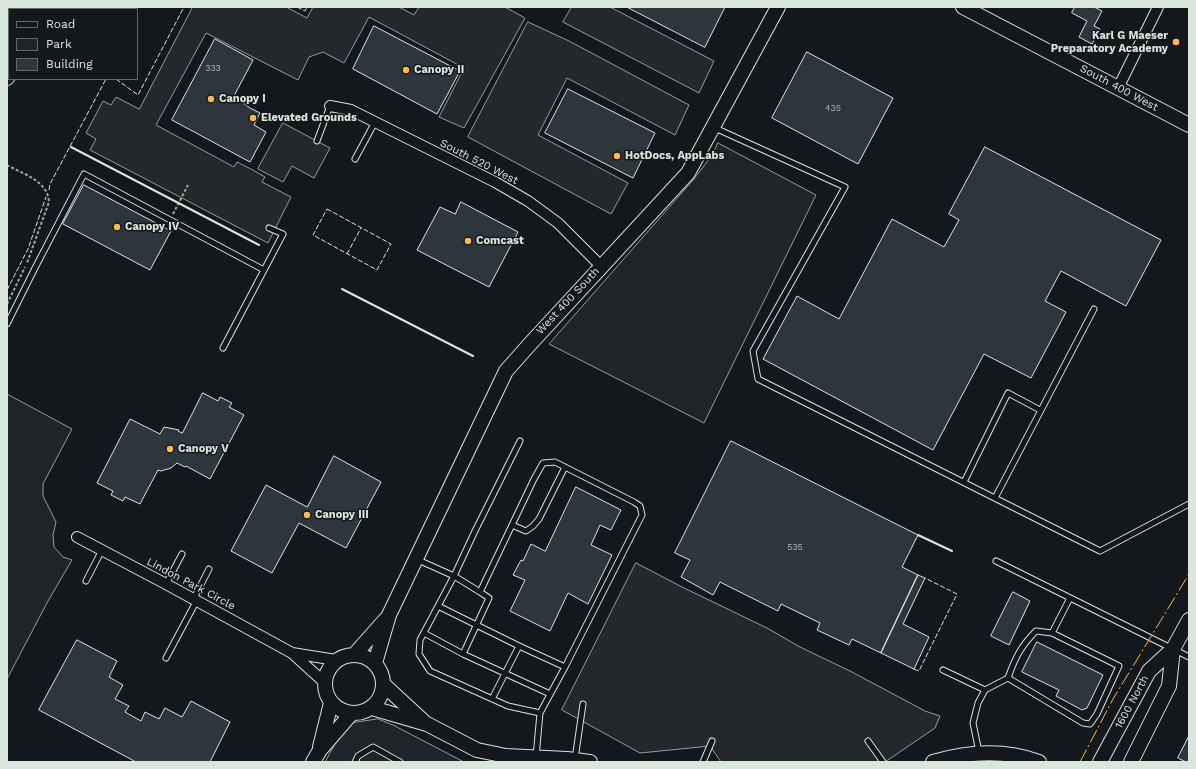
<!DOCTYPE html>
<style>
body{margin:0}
#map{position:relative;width:1196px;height:769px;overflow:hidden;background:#14181c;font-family:"Work Sans",sans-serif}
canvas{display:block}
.frame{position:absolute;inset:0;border:8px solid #d8e6dc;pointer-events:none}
.legend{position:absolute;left:8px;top:8px;width:130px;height:72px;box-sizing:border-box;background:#14181c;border:1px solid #626a69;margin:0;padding:5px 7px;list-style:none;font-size:12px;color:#d8e6dc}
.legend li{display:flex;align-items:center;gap:8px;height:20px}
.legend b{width:20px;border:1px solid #626a69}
</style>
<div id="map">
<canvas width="1196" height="769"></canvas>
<div class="frame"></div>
<ul class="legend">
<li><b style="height:5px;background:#14181c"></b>Road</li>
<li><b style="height:11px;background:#202428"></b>Park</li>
<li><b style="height:11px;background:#2c363c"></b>Building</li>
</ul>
</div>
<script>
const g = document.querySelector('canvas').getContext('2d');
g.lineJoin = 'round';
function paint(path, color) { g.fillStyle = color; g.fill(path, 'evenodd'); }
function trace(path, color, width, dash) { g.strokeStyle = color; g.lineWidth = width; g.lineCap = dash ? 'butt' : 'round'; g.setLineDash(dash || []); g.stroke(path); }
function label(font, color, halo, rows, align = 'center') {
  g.font = font + ' "Work Sans",sans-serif'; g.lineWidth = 3; g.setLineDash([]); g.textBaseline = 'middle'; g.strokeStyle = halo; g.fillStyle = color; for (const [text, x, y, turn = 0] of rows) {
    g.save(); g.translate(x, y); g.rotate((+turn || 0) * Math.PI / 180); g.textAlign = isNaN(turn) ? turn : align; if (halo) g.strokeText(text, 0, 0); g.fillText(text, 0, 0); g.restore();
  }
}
const green = new Path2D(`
 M 718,143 L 816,195 L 704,423 L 549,344 L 694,179 L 713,154 Z
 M 7,394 L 72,429 L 43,484 L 43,496 L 56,522 L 53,535 L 54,547 L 63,557 L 72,560 L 48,601 L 7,679 Z
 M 378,719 L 393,725 L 464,762 L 325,762 L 337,740 L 352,723 Z`);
paint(green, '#202428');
trace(green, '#939e99', 1);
const parking = new Path2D(`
 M 193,7 L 286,7 L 307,18 L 313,7 L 399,7 L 414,15 L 419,7 L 505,7 L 525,18 L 464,128 L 439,117 L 464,68 L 369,17 L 344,63 L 323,52 L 309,57 L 298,80 L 206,33 L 156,125 L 234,167 L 237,162 L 251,169 L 265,177 L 262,182 L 291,197 L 268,243 L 90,150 L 96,139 L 86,133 L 103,101 L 111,105 L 116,97 L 139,109 Z
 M 572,7 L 610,7 L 714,61 L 699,93 L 563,22 Z
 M 528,22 L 569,41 L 689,105 L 675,135 L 567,78 L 538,135 L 628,183 L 611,214 L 468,137 Z
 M 283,123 L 330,148 L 314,178 L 292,166 L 283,182 L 258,169 Z
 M 636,563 L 682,587 L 767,628 L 800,647 L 852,672 L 925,711 L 940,716 L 935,728 L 885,762 L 721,762 L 710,746 L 640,753 L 562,710 Z`);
paint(parking, '#24282b');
trace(parking, '#939e99', 1);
const building = new Path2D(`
 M 627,7 L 725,7 L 705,47 Z
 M 1075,7 L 1094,7 L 1102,11 L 1094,26 L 1100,29 L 1092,44 L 1079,37 L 1087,21 L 1072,13 Z
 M 374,26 L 460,71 L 437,114 L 353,69 Z
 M 215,39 L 253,60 L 234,96 L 250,108 L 260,113 L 254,125 L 266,132 L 250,162 L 172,120 Z
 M 807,52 L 893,98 L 858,164 L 772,118 Z
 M 568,89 L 655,133 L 633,178 L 545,133 Z
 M 985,147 L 1161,240 L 1126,306 L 1061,271 L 1045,301 L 1066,312 L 1031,378 L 984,354 L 933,450 L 763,359 L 797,296 L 839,319 L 892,219 L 944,247 L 959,220 L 949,214 Z
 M 84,185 L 171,231 L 150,270 L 63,224 Z
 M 461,202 L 518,232 L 489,287 L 417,250 L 440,207 L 455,214 Z
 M 203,393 L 218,401 L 220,397 L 232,403 L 229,407 L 244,415 L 210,479 L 186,466 L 185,467 L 177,463 L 171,468 L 161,471 L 158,470 L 140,504 L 125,497 L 123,501 L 111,495 L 113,491 L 97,483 L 130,419 L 160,434 L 164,427 L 179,430 L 178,431 L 182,433 Z
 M 731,441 L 918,535 L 902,567 L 918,575 L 881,653 L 852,639 L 849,645 L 817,630 L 820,623 L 781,604 L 778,611 L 720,582 L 713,595 L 681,577 L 690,560 L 675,553 Z
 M 334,456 L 381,482 L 346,548 L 299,523 L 272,573 L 231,551 L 266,485 L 307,507 Z
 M 576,487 L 621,510 L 611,530 L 600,525 L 591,545 L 612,555 L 588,604 L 568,593 L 550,631 L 510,611 L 525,580 L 513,575 L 521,560 L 523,561 L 531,544 L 545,551 Z
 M 918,575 L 925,578 L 903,624 L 929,637 L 914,669 L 881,653 Z
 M 1013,592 L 1030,601 L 1009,645 L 991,636 Z
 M 77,640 L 117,661 L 109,677 L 123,685 L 115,699 L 129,706 L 125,712 L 141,721 L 145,712 L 159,719 L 165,708 L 182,717 L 191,701 L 230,722 L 210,762 L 136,762 L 39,710 Z
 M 1037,642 L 1103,675 L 1087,708 L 1082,710 L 1056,696 L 1059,690 L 1022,672 Z
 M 1189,736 L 1189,762 L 1186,762 L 1178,758 Z`);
paint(building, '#2c363c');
trace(building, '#d8e6dc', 1);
const lane = new Path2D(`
 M 715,128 L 845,187 L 753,351 L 758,379 L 1100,551 L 1189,504
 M 317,141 L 330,106
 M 355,159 L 375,122
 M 7,324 L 35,268 L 84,174 L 264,270
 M 223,348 L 283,234 L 269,228
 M 964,482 L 1008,393 L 1040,410
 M 995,498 L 1094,309
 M 512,525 L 526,531 L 533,526 L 539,519 L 565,467
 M 416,559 L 454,576 L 420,640 L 419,654 L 430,671 L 508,706 L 540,713 L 565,667 L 642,515 L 640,506 L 634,502 L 555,462 L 543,463 L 534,479 L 480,592 L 454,576 L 475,531 L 520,441
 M 996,561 L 1189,657
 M 86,581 L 102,550
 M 166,584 L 182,554
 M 194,598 L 209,569
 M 438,606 L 519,646 L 492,699
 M 424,633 L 463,654 L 489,598 L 480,592
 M 519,646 L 565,667
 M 463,654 L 550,694
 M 166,658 L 197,600
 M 943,670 L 985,690
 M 1008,678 C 1015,658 1021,646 1036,631 L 1052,633
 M 868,741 L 883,762
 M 979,752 L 973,723 L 978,703 L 985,690 L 1008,678 L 1083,723 L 1090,724 L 1097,714 L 1119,666 L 1052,633 L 1070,598
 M 536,757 L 540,713
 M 575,759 L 583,704
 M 355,762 L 358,756 L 373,747 L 400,762
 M 703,762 L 712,741`);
const street = new Path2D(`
 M 1118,88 L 1158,7
 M 330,106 L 351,110 L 495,182 L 528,201 L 558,223 L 601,266
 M 77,537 L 166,584 L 292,653 L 325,683
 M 292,653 L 336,660`);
const secondary = new Path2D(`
 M 963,7 L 1189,125
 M 43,9 L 44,7
 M 7,78 L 9,74
 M 355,654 L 386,619
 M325 684a29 29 0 1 1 58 0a29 29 0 1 1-58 0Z
 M 375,663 L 389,615 L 506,371 L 530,344 L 688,173 L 778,7
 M 384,685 L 423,721
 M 372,708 L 427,724 L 477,750 L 506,756 L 567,759 L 590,762
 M 320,747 L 331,703
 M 313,762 L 320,750 L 351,714
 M 933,762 C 967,752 1004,749 1039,762
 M 1100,762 L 1149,671 L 1173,649 L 1189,620
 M 1131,762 L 1169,686 L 1173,649`);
trace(lane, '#d8e6dc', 7);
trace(street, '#d8e6dc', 12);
trace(secondary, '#d8e6dc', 16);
trace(new Path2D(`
 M 7,165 C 23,174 48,181 49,202 L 27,263
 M 173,214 L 188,185
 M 7,304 L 25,267`), '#9da8a2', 2, [3, 2]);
trace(lane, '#14181c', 5);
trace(street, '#14181c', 10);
trace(secondary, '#14181c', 14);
trace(new Path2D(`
 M 297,7 L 305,11 L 307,7
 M 116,79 L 138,95 L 184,7
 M 49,190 L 50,184 L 106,79
 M 327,209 L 391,244 L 377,270 L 313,235 Z
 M 347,254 L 361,228
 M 7,290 L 28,249 L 46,197
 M 914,669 L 919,671 L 957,594 L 925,578`), '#d8e6dc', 1, [5, 2]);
trace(new Path2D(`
 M 71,147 L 259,245
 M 342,289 L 473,356
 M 918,535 L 952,551`), '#d8e6dc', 2);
trace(new Path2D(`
 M 1080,762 L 1113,699 L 1189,574`), '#ffb74d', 1, [14, 3, 2, 3]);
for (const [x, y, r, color] of [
 [1176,42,4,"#ffb74d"],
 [406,70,4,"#ffb74d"],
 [211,99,4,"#ffb74d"],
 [253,118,4,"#ffb74d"],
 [617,156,4,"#ffb74d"],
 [117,227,4,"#ffb74d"],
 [468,241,4,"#ffb74d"],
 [170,449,4,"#ffb74d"],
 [307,515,4,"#ffb74d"]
]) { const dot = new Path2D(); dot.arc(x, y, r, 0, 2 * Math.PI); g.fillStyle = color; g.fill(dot); trace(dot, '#14181c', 1.5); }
label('9px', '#adbab4', null, [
 ["333",213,68],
 ["435",833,108],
 ["535",795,547]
]);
label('bold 11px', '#d8e6dc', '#14181c', [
 ["Karl G Maeser",1168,36,"right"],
 ["Preparatory Academy",1168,49,"right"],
 ["Canopy II",414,70],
 ["Canopy I",219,99],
 ["Elevated Grounds",261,118],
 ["HotDocs, AppLabs",625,156],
 ["Canopy IV",125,227],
 ["Comcast",476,241],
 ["Canopy V",178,449],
 ["Canopy III",315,515]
], 'left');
label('11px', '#d8e6dc', '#14181c', [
 ["South 400 West",1119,88,28],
 ["South 520 West",479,162,27],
 ["West 400 South",568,301,-47],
 ["Lindon Park Circle",191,584,28],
 ["1600 North",1132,702,-62]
]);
</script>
